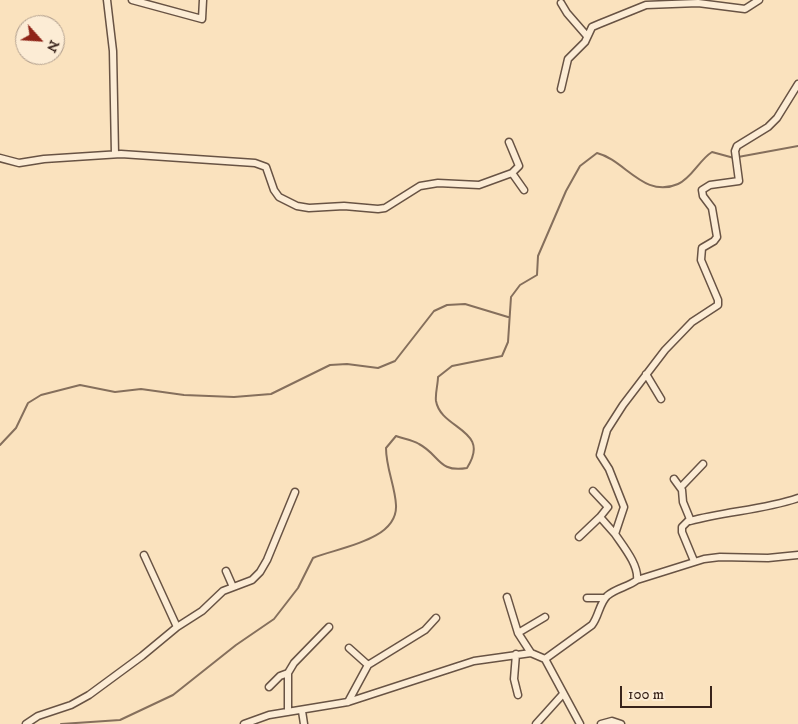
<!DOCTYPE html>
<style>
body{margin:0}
#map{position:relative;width:798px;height:724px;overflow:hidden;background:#fae2be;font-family:"IM FELL DW Pica",serif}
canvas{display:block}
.north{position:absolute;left:15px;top:15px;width:50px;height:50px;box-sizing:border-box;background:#fcecd5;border:1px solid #ae9c8b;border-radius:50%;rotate:116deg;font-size:14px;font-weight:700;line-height:20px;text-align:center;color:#38231b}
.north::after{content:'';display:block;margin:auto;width:18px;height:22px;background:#8f2418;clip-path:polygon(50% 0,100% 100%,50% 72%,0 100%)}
.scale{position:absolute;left:620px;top:686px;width:92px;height:22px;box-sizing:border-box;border:2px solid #38231b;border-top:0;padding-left:6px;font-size:15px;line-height:18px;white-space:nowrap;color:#38231b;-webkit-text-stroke:4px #fcecd5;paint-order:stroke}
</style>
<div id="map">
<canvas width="798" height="724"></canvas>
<div class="north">N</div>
<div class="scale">100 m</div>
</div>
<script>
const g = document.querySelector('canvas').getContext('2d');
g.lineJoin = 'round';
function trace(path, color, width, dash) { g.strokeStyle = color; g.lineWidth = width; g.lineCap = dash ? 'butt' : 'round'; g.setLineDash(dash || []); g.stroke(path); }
trace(new Path2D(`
 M 738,157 L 798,146
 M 0,445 L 16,428 L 28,403 L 41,395 L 80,385 L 115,392 L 141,389 L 184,395 L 234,397 L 271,394 L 330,365 L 347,364 L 378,368 L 395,361 L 434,311 L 447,305 L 465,304 L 508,317
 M 61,724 L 120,720 L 173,695 L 236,645 L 274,619 L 298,588 L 313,558 C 336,548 398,541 396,505 C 395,486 386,468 386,448 L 396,436 C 404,439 412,440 419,444 C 440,455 438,473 467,468 C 492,429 441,430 436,401 C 435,394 438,384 438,377 L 452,366 L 502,356 L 508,342 L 511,297 L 520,285 L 537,275 L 538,256 L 566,191 L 580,166 L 597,153 C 625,160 644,199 678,184 C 692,178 699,160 712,152 L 734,158`), '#856f5c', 2);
const minor = new Path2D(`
 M 107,0 L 113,51 L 115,154
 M 132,0 L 202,19 L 203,0
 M 561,3 L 567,13 L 587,36
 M 561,89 L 568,59 L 585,42 L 592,27 L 599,24 L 646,5 L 698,3 L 745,9 L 759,0
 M 0,158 L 19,163 L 44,159 L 121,154 L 255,163 L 266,167 L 274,190 L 279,197 L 297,206 L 309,208 L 344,206 L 378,209 L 385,208 L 420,186 L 438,183 L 479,185 L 512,173 L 519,166 L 509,142
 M 512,173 L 524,190
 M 646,374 L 661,399
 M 674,479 L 682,490 L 683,502 L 690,519 L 682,527 L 682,532 L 694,561
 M 681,487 L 703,464
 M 593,491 L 608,507 L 600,517
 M 690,521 C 726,511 763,510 798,498
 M 579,537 L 600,517 L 615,534
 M 144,555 L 177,627
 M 226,571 L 233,587
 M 637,580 L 704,559 L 720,557 L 768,558 L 798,555
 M 507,597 L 518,633 L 531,653
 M 587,598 L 605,598
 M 518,633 L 545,617
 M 349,648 L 368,665
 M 516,654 L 514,679 L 518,695
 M 545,659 L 592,625 C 599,616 599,604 607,596 C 616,588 628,587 637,580 C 639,565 623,546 615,534 L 624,507 L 609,469 L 600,455 L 607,430 L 623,405 L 665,350 L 692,322 L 718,305 L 718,300 L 701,260 L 702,248 L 714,241 L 717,237 L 712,208 L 703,196 L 702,190 L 710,185 L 739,181 L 735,151 L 737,146 L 768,127 L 777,118 L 798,84
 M 269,687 L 280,676 L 288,673
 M 348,702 L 368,665 L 425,630 L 436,618
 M 302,711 L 304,724
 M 288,712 L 288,673 L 294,663 L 329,627
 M 26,724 L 38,716 L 71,705 L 89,695 L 142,656 L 177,627 L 202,611 L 223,591 L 252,580 L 260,572 L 267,560 L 295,492
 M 244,724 L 269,715 L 348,702 L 474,661 L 531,653 L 545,659 L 580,724
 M 536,724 L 563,694
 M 601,724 L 612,721 L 621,724`);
trace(minor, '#685344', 9);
trace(minor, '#fcecd5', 6);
</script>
